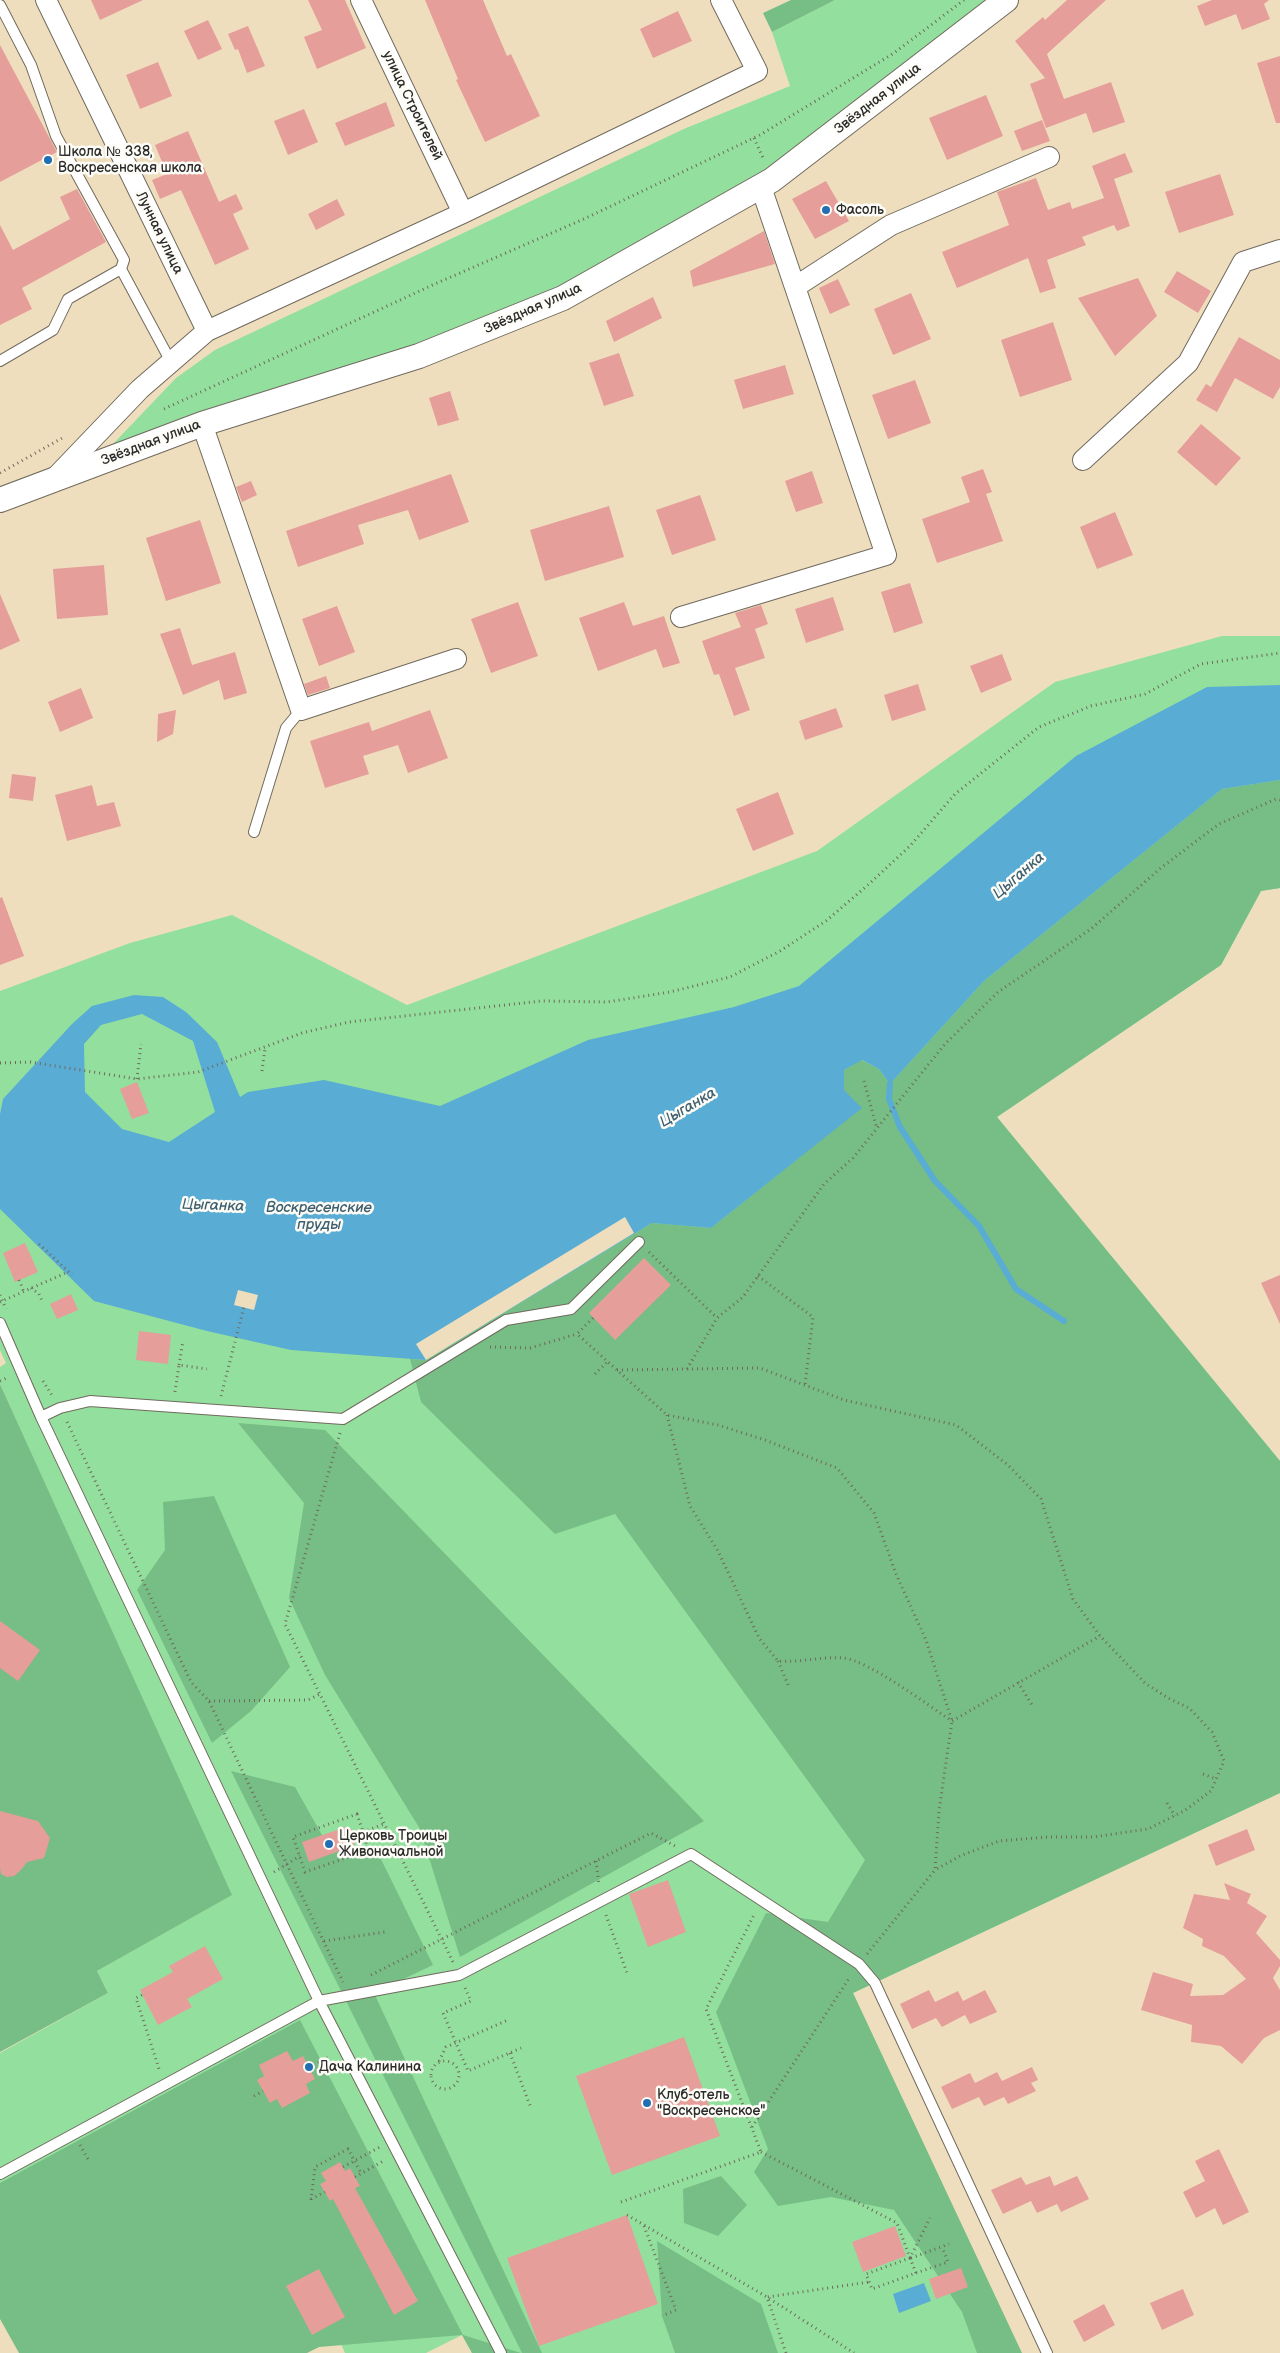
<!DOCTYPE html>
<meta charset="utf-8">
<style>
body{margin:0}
canvas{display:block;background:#efdebe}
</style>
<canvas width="1280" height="2353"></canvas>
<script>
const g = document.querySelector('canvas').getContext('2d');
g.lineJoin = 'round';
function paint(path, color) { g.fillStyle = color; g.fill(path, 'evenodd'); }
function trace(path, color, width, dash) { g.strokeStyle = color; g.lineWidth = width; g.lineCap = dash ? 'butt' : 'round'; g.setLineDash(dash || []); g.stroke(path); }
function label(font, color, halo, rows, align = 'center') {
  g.font = font + ' "Balsamiq Sans",sans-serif'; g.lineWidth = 5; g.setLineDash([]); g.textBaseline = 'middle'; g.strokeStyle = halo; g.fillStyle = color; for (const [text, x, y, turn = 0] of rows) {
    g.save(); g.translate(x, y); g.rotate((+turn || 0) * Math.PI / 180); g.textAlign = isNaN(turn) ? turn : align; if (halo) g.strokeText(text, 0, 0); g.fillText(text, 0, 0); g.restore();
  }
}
paint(new Path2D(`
 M 835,0 L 997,0 L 768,171 L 597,269 L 494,320 L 113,444 L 176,378 L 215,350 L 686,128 L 790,86 L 772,32 Z
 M 1222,636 L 1280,636 L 1280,888 L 1261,891 L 1221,965 L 997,1117 L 1280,1461 L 1280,1793 L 853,1993 L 1021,2353 L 472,2353 L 462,2335 L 426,2353 L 345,2353 L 341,2344 L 0,2209 L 0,2053 L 108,1993 L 97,1971 L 231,1895 L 0,1384 L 0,1367 L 6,1363 L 0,1350 L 0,991 L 130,943 L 232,915 L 407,1005 L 817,851 L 1055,682 Z`), '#93e09e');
paint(new Path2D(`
 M 791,0 L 835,0 L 772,32 L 763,13 Z
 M 1280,780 L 1280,888 L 1261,891 L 1221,965 L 997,1117 L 1280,1461 L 1280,1793 L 853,1993 L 1022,2353 L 977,2353 L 962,2312 L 894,2210 L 831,2197 L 778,2206 L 754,2172 L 768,2149 L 716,2012 L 766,1913 L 828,1922 L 865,1860 L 615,1514 L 555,1534 L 421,1402 L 410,1359 L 426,1360 L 652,1223 L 711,1228 L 861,1108 L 843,1090 L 844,1070 L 861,1060 L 879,1069 L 890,1084 L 984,981 L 1222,789 Z
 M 0,1384 L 232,1895 L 97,1971 L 108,1993 L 0,2052 Z
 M 238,1423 L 325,1430 L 704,1821 L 460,1957 L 420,1829 L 325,1675 L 289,1598 L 304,1503 Z
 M 214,1496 L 290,1667 L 251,1711 L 212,1743 L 137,1590 L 165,1550 L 163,1502 Z
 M 231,1771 L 295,1787 L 327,1844 L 379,1855 L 433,1965 L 374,1993 L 542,2353 L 522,2353 Z
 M 300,2020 L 463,2335 L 521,2353 L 472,2353 L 462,2335 L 319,2347 L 307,2353 L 19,2353 L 0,2319 L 0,2183 Z
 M 721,2176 L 747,2205 L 718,2236 L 684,2223 L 683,2189 Z
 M 657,2241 L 761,2304 L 778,2353 L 675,2353 L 662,2316 Z`), '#76be85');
paint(new Path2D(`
 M 1280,685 L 1280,780 L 1222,789 L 984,981 L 890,1084 L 879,1069 L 862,1060 L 844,1070 L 844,1090 L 862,1108 L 711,1228 L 652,1223 L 426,1360 L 291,1350 L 207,1331 L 94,1301 L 0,1209 L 0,1114 L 3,1099 L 72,1024 L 92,1006 L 134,995 L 163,997 L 186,1012 L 217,1042 L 240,1097 L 248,1092 L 324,1080 L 440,1106 L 588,1040 L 734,1007 L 799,986 L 1076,756 L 1207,687 ZM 142,1014 L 193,1041 L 215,1112 L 169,1142 L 122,1129 L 85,1092 L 84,1044 L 101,1025 Z
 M 924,2283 L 931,2301 L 899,2313 L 893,2294 Z`), '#59acd4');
paint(new Path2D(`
 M 625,1217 L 634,1233 L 426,1360 L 416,1344 Z
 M 238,1290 L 258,1295 L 254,1310 L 234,1305 Z`), '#efdebe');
trace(new Path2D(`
 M 890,1084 L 889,1099 L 900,1127 L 935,1181 L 979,1226 L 1016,1289 L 1064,1321`), '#59acd4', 6);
paint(new Path2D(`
 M 91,0 L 143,0 L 100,20 Z
 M 308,0 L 345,0 L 366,48 L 317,69 L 304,37 L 322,30 Z
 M 425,0 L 483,0 L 507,56 L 511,54 L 540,116 L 485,142 L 456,80 L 458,79 Z
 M 1067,0 L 1106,0 L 1047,54 L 1064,99 L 1111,82 L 1125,122 L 1093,133 L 1086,113 L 1046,128 L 1030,84 L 1045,78 L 1015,41 L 1043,17 L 1045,20 Z
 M 1212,0 L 1269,0 L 1264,4 L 1270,19 L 1242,30 L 1236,14 L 1205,26 L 1197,6 Z
 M 678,11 L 692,41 L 653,58 L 640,29 Z
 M 208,20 L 222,49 L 198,60 L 184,31 Z
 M 248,26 L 265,66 L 247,73 L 238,49 L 235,50 L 228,34 Z
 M 0,45 L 57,152 L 0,182 Z
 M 1280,56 L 1280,123 L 1276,123 L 1257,63 Z
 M 158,62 L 172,96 L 140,109 L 126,75 Z
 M 986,95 L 1003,136 L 947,160 L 929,118 Z
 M 386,102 L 395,126 L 345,146 L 335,123 Z
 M 304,109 L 318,142 L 288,155 L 274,121 Z
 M 1042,120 L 1050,141 L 1022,151 L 1014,131 Z
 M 188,131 L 219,202 L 236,194 L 243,209 L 233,214 L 249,249 L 215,265 L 181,190 L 160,199 L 152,180 L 167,174 L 155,145 Z
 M 1125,153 L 1133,172 L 1114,179 L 1130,226 L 1117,231 L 1114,225 L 1082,237 L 1086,245 L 1047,260 L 1056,288 L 1040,293 L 1028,258 L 957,288 L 942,252 L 1009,225 L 997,192 L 1036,178 L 1048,210 L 1070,202 L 1072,209 L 1104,198 L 1092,166 Z
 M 1220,174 L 1234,215 L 1179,233 L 1165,192 Z
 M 826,181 L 849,221 L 815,239 L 792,199 Z
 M 77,189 L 106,242 L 22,288 L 32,309 L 0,325 L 0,225 L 13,250 L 70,219 L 60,197 Z
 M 337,199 L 345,215 L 316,230 L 308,214 Z
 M 764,231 L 775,264 L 693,287 L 690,271 Z
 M 1177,271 L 1211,291 L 1198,313 L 1164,292 Z
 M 1138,278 L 1157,316 L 1115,356 L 1078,298 Z
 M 838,279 L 850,305 L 830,314 L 819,288 Z
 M 911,293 L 931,339 L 893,355 L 874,309 Z
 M 653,297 L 662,318 L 614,342 L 606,321 Z
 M 1053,322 L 1072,380 L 1020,397 L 1001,340 Z
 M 1239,337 L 1280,360 L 1280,387 L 1273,399 L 1235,378 L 1217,412 L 1196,400 L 1206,384 L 1211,387 Z
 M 619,353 L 634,396 L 604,406 L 589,363 Z
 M 785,365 L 794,394 L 743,409 L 734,380 Z
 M 915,380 L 931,423 L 888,439 L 872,395 Z
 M 450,391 L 459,420 L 438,426 L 429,398 Z
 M 1201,424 L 1241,458 L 1216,486 L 1177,452 Z
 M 983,469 L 992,492 L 986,494 L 1003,541 L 937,563 L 922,519 L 970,502 L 961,477 Z
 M 812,471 L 823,503 L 796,512 L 785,481 Z
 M 451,474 L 469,522 L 419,540 L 408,510 L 358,525 L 364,544 L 298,567 L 286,531 Z
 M 251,481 L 257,495 L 242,502 L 236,487 Z
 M 700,495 L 716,540 L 672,555 L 656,510 Z
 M 609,506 L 624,557 L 545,581 L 530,530 Z
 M 1115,512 L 1133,555 L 1097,569 L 1080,527 Z
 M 200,520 L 221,583 L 166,601 L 146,538 Z
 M 104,565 L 108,615 L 57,619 L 53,569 Z
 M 910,583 L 923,623 L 894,633 L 881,592 Z
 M 0,594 L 20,641 L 0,650 Z
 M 833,597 L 844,630 L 806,643 L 795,609 Z
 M 518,602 L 538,656 L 491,673 L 471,619 Z
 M 624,602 L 633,626 L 664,616 L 680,663 L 663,668 L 656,649 L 598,671 L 579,618 Z
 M 761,605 L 768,624 L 755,629 L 765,658 L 735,668 L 750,710 L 734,716 L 719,674 L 714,675 L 702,641 L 741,627 L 735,613 Z
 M 337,606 L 355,652 L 319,666 L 302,619 Z
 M 180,628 L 192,665 L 235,652 L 247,693 L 224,700 L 219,680 L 183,695 L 160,634 Z
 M 1002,654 L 1012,680 L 981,693 L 970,666 Z
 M 326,676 L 330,688 L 308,695 L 304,684 Z
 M 918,684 L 926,710 L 892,721 L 884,695 Z
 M 81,688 L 93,718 L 60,732 L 48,702 Z
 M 836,708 L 843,727 L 805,740 L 799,721 Z
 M 176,710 L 173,734 L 157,742 L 158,714 Z
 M 430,710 L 448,758 L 408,773 L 398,745 L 363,756 L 369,774 L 325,788 L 310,741 L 369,722 L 372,731 Z
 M 12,774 L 36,777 L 33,801 L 9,798 Z
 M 92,785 L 97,806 L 114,802 L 121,826 L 67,841 L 55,795 Z
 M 778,792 L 794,834 L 753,851 L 736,809 Z
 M 2,897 L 24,956 L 0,965 L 0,898 Z
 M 137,1082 L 149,1113 L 132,1119 L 120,1089 Z
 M 25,1243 L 38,1272 L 15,1282 L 3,1253 Z
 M 644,1258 L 671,1285 L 615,1340 L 589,1313 Z
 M 1280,1275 L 1280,1324 L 1261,1283 Z
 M 71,1294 L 78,1310 L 57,1319 L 50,1304 Z
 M 139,1331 L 171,1335 L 168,1364 L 136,1360 Z
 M 0,1621 L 40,1650 L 18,1681 L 0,1668 Z
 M 0,1811 L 38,1821 L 50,1838 L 44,1858 L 27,1862 L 21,1870 L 14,1876 L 7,1877 L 1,1874 L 0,1868 Z
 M 346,1827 L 359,1833 L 353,1846 L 309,1862 L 302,1842 Z
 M 1247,1829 L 1255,1850 L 1216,1866 L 1208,1845 Z
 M 668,1880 L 686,1932 L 648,1947 L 629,1894 Z
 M 1224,1883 L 1251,1894 L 1247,1903 L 1267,1916 L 1256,1933 L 1280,1960 L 1280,1966 L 1273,1978 L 1280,1990 L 1280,2030 L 1264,2038 L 1242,2064 L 1221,2046 L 1191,2042 L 1192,2025 L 1141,2010 L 1153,1972 L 1193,1984 L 1190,1996 L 1223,1995 L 1246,1979 L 1224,1956 L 1202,1946 L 1203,1939 L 1183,1928 L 1194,1894 L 1230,1900 Z
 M 205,1946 L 223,1979 L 187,1999 L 192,2007 L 158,2025 L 140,1990 L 173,1972 L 169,1966 Z
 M 929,1990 L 935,2002 L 958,1991 L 963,2001 L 985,1990 L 997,2012 L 970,2024 L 965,2015 L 942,2027 L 936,2018 L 912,2029 L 900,2004 Z
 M 684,2037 L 720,2136 L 612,2175 L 576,2076 Z
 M 287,2051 L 293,2061 L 303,2056 L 315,2079 L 306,2084 L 310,2093 L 282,2108 L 277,2099 L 270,2103 L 257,2080 L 264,2076 L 259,2065 Z
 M 1032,2067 L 1038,2080 L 1031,2083 L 1036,2091 L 1008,2104 L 1004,2097 L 984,2106 L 979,2097 L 952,2109 L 941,2087 L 970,2073 L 975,2083 L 997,2072 L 1002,2081 Z
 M 1219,2149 L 1249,2212 L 1223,2225 L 1215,2208 L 1196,2218 L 1183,2192 L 1205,2181 L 1195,2161 Z
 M 340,2162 L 345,2171 L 350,2168 L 360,2186 L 355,2188 L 418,2301 L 394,2315 L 333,2199 L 330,2201 L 320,2184 L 326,2181 L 321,2173 Z
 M 1050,2176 L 1054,2186 L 1077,2176 L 1089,2199 L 1061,2212 L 1057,2204 L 1037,2213 L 1031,2201 L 1003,2214 L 991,2190 L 1021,2177 L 1026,2185 Z
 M 627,2215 L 658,2304 L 539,2346 L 507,2258 Z
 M 895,2226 L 906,2256 L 863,2272 L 852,2242 Z
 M 961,2268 L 968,2287 L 936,2299 L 929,2279 Z
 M 319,2269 L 345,2317 L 312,2335 L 286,2286 Z
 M 1183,2289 L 1194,2315 L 1162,2330 L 1150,2303 Z
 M 1104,2304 L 1115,2325 L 1084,2342 L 1073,2321 Z`), '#e59e99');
const service = new Path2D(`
 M 0,5 L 31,65 L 56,136 L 124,260 L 121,269 L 68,299 L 53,330 L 0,361
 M 121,269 L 171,362
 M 254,832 L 286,728 L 301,710
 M 0,1323 L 41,1417 L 319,2001 L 501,2353
 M 41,1417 L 60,1408 L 90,1401 L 343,1419 L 506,1320 L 571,1309 L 639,1242
 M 0,2174 L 319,2001 L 459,1975 L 691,1854 L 859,1964 L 875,1983 L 1047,2353`);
const minor = new Path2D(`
 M 46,0 L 207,331
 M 361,0 L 463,213
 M 795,287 L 891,225 L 1049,157
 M 202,424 L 301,710 L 456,659
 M 1083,460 L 1188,363 L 1243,262 L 1280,250
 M 52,481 L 140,389 L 207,331 L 463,213 L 757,71 L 721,0
 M 681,617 L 886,555 L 761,187`);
const tertiary = new Path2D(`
 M 0,500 L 202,424 L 419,356 L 563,298 L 772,180 L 1006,0`);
trace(service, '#706a5e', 12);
trace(minor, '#706a5e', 22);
trace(tertiary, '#706a5e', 26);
trace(new Path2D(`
 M 754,138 L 764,160
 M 164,409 L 437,283 L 586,218 L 760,135 L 894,53 L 964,0
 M 0,473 L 64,437
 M 0,1063 L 30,1062 L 137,1079 L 198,1072 L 302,1033 L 349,1022 L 542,1001 L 607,1002 L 670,992 L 730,977 L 780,951 L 826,921 L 869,884 L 910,846 L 955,794 L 1039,727 L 1091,706 L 1145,694 L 1201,664 L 1280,653
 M 262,1071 L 265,1049
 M 137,1079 L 141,1044
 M 864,1081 L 877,1129
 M 39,1244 L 72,1275
 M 649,1252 L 717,1318
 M 758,1276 L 813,1317 L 805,1385
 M 19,1280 L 24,1292
 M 31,1288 L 39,1294 L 42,1301
 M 0,1295 L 6,1309
 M 0,1302 L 68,1272
 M 593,1318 L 577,1334 L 667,1415 L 718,1425 L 765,1440 L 837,1468 L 874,1513 L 896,1574 L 926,1640 L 952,1721 L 939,1811 L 935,1870 L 867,1954
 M 490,1347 L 530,1348 L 577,1334
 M 179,1365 L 183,1341
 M 687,1369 L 760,1368 L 844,1400 L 956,1425 L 1008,1465 L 1041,1499 L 1073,1599 L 1100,1636 L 1145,1683 L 1168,1698 L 1189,1708 L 1212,1732 L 1224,1761 L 1211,1791 L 1184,1811 L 1148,1829 L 1093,1837 L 1048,1837 L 999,1841 L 960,1856 L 935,1870
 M 617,1370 L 687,1369 L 717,1318 L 743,1297 L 824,1184 L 853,1158 L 945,1044 L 998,992 L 1091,929 L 1162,867 L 1219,824 L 1276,799 L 1280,800
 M 595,1374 L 607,1362
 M 0,1381 L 9,1377
 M 43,1381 L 53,1397
 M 175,1392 L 179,1365 L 207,1369
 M 221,1396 L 244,1307
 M 667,1415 L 690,1506 L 718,1551 L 759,1638 L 778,1661 C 800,1663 821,1656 843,1658 C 868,1660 929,1706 952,1721 L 1100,1636
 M 67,1422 L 191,1682 L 209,1701 L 343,1982
 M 340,1433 L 285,1624 L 453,1962
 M 778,1661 L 789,1687
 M 1018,1682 L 1032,1705
 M 209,1701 L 308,1700 L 320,1694
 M 1203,1774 L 1216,1779
 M 1167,1803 L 1175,1816
 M 357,1814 L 369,1850 L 305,1872 L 293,1837 Z
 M 363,1832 L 384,1824
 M 596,1861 L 599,1885
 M 274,1872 L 300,1856
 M 606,1915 L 627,1973
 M 324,1941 L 385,1932
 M 371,1975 L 651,1833 L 675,1846
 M 465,1988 L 471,2001 L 443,2013 L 468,2071 L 521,2048
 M 142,1995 L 136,1998 L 160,2072
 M 510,2053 L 531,2108
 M431 2075a14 14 0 1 1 28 0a14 14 0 1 1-28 0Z
 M 439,2061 L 446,2047 L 508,2020
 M 309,2067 L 331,2056
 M 254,2096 L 263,2091
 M 752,2127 L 850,1977
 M 80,2145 L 89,2161
 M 761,2152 L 897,2223 L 910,2258 L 930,2218
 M 343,2167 L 380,2147
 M 355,2177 L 385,2160
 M 311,2199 L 325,2192
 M 311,2200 L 315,2167 L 348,2149 L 361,2173
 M 621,2202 L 761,2152 L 706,2009 L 755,1913
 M 627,2215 L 767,2297 L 854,2353
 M 644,2226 L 676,2310 L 662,2316
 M 910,2258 L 916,2273 L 872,2289 L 866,2274 Z
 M 911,2258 L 949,2244
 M 916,2273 L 948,2262 L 942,2247
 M 786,2353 L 767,2297 L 869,2282`), '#706a5e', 3, [1, 4]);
trace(service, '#fff', 10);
trace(minor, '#fff', 20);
trace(tertiary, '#fff', 24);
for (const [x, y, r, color] of [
 [48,160,5,"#1f6fb2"],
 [826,210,5,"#1f6fb2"],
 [329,1844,5,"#1f6fb2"],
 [309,2067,5,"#1f6fb2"],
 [647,2103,5,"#1f6fb2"]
]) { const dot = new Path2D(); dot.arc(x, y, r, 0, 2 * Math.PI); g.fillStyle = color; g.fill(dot); trace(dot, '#fdfcf7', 2); }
label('14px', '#2b2b2b', '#fdfcf7', [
 ["Звёздная улица",878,99,-38],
 ["улица Строителей",412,106,64],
 ["Лунная улица",159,233,64],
 ["Звёздная улица",533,309,-24],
 ["Звёздная улица",151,443,-21]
]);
label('14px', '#2b2b2b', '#fdfcf7', [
 ["Школа № 338,",58,152],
 ["Воскресенская школа",58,168],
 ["Фасоль",836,210],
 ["Церковь Троицы",339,1836],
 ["Живоначальной",339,1852],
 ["Дача Калинина",319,2067],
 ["Клуб-отель",657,2095],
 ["\"Воскресенское\"",657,2111]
], 'left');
label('italic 15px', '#3d5f6f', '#fdfcf7', [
 ["Цыганка",1019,876,-41],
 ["Цыганка",688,1108,-31],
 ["Цыганка",213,1206,2],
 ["Воскресенские",319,1208],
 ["пруды",319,1225]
]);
</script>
